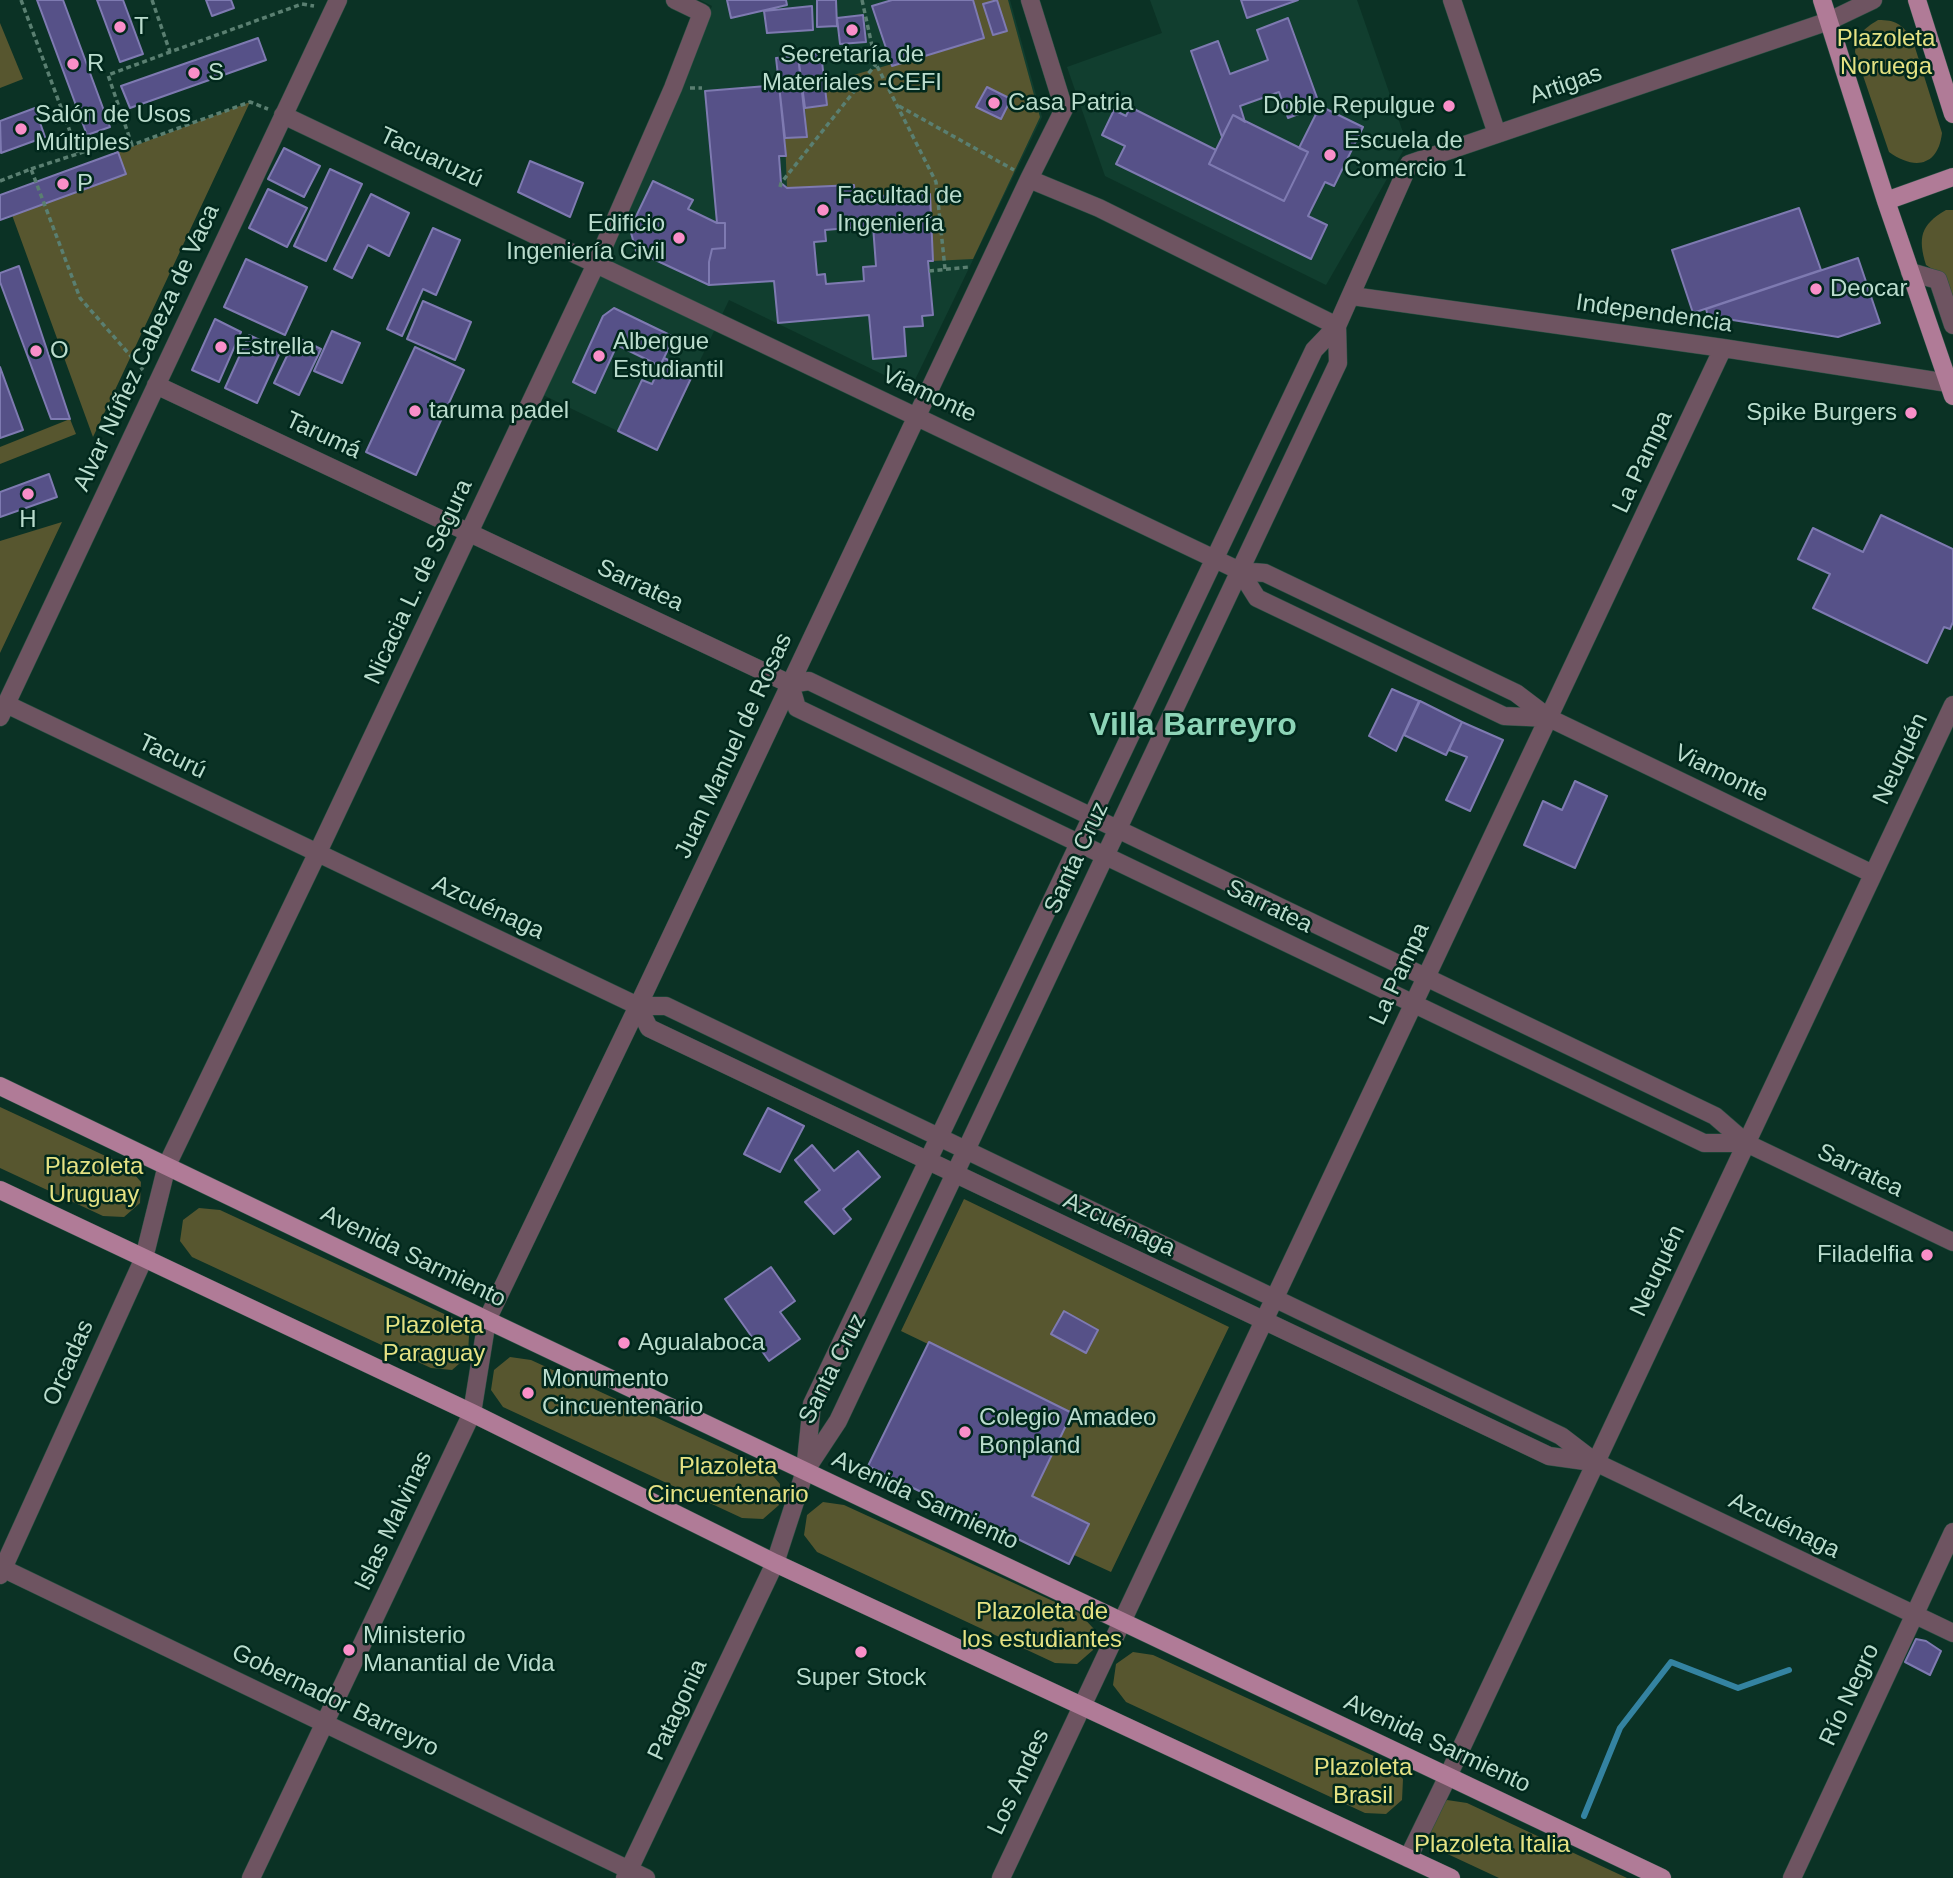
<!DOCTYPE html>
<meta charset="utf-8">
<style>
body{margin:0}
canvas{display:block;background:#0b3225}
</style>
<canvas width="1953" height="1878"></canvas>
<script>
const g = document.querySelector('canvas').getContext('2d');
g.lineJoin = 'round';
function paint(path, color) { g.fillStyle = color; g.fill(path, 'evenodd'); }
function trace(path, color, width, dash) { g.strokeStyle = color; g.lineWidth = width; g.lineCap = dash ? 'butt' : 'round'; g.setLineDash(dash || []); g.stroke(path); }
function label(font, color, halo, rows, align = 'center') {
  g.font = font + ' Helvetica,sans-serif'; g.lineWidth = 5; g.setLineDash([]); g.textBaseline = 'middle'; g.strokeStyle = halo; g.fillStyle = color; for (const [text, x, y, turn = 0] of rows) {
    g.save(); g.translate(x, y); g.rotate((+turn || 0) * Math.PI / 180); g.textAlign = isNaN(turn) ? turn : align; if (halo) g.strokeText(text, 0, 0); g.fillText(text, 0, 0); g.restore();
  }
}
paint(new Path2D(`
 M 700,0 L 1010,0 L 1042,117 L 911,388 L 729,300 L 657,450 L 539,393 L 681,86 L 712,6 Z
 M 1150,0 L 1357,0 L 1407,144 L 1326,285 L 1105,176 L 1067,67 L 1162,33 Z`), '#113e2f');
paint(new Path2D(`
 M 973,0 L 1008,0 L 1040,117 L 973,259 L 933,261 L 930,194 L 855,197 L 854,185 L 787,188 L 785,138 L 807,137 L 805,108 L 827,105 L 825,83 L 984,38 Z
 M 1878,20 C 1896,20 1901,24 1912,38 L 1942,133 C 1938,167 1914,170 1889,152 L 1855,52 C 1857,35 1863,29 1878,20 Z
 M 0,23 L 23,79 L 0,88 Z
 M 250,102 L 93,437 L 12,215 L 126,173 L 118,152 Z
 M 1946,210 L 1953,210 L 1953,305 L 1943,276 L 1926,265 C 1918,238 1920,225 1946,210 Z
 M 70,419 L 76,434 L 0,464 L 0,447 Z
 M 62,522 L 0,653 L 0,541 Z
 M 0,1107 L 127,1166 L 141,1182 L 140,1203 L 124,1217 L 103,1216 L 0,1168 Z
 M 964,1199 L 1229,1327 L 1111,1572 L 1074,1555 L 1089,1523 L 1032,1496 L 1071,1413 L 901,1331 Z
 M 199,1208 L 220,1210 L 455,1319 L 469,1334 L 468,1356 L 452,1370 L 431,1368 L 192,1257 L 180,1241 L 183,1220 Z
 M 510,1357 L 531,1360 L 766,1468 L 780,1484 L 779,1505 L 763,1519 L 742,1518 L 503,1407 L 491,1390 L 494,1370 Z
 M 823,1502 L 844,1505 L 1079,1613 L 1094,1629 L 1093,1650 L 1077,1664 L 1055,1663 L 817,1552 L 804,1535 L 807,1515 Z
 M 1133,1652 L 1153,1655 L 1389,1763 L 1403,1779 L 1402,1800 L 1386,1814 L 1365,1813 L 1126,1702 L 1113,1685 L 1116,1664 Z
 M 1447,1800 L 1467,1803 L 1627,1878 L 1499,1878 L 1439,1850 L 1427,1833 L 1430,1812 Z`), '#57562f');
trace(new Path2D(`
 M 1584,1816 L 1620,1728 L 1671,1662 L 1738,1688 L 1789,1670`), '#3483a1', 6);
const building = new Path2D(`
 M 37,0 L 63,0 L 110,127 L 87,135 Z
 M 97,0 L 123,0 L 143,54 L 120,62 Z
 M 206,0 L 231,0 L 234,8 L 212,16 Z
 M 727,0 L 786,0 L 787,5 L 731,18 Z
 M 817,0 L 836,0 L 837,26 L 817,27 Z
 M 892,0 L 973,0 L 984,38 L 892,66 L 872,6 Z
 M 997,0 L 1007,31 L 993,35 L 983,4 Z
 M 1241,0 L 1298,0 L 1247,18 Z
 M 812,6 L 813,30 L 767,33 L 764,11 Z
 M 863,15 L 866,42 L 840,44 L 837,18 Z
 M 1288,18 L 1320,106 L 1288,118 L 1279,92 L 1240,106 L 1245,122 L 1233,115 L 1222,137 L 1191,51 L 1218,41 L 1230,74 L 1268,60 L 1257,30 Z
 M 258,38 L 266,60 L 130,108 L 121,86 Z
 M 821,53 L 827,105 L 805,108 L 798,56 Z
 M 798,56 L 807,137 L 785,138 L 776,58 Z
 M 779,85 L 786,156 L 779,156 L 781,183 L 787,188 L 854,185 L 855,197 L 930,194 L 933,261 L 928,261 L 933,315 L 922,316 L 923,326 L 904,327 L 906,356 L 873,359 L 869,315 L 778,323 L 774,281 L 709,285 L 709,262 L 712,249 L 725,248 L 725,223 L 717,223 L 705,91 ZM 873,226 L 876,266 L 863,267 L 864,281 L 826,284 L 825,274 L 817,275 L 814,242 L 826,241 L 825,230 Z
 M 987,87 L 1011,99 L 1001,119 L 976,107 Z
 M 1320,106 L 1363,127 L 1334,186 L 1325,182 L 1308,216 L 1327,225 L 1311,259 L 1116,164 L 1125,146 L 1102,135 L 1114,110 L 1126,116 L 1130,107 L 1216,150 L 1209,164 L 1284,201 L 1308,152 L 1299,148 Z
 M 35,108 L 45,137 L 1,153 L 0,121 Z
 M 1233,115 L 1308,152 L 1284,201 L 1209,164 Z
 M 284,148 L 320,166 L 304,197 L 268,179 Z
 M 118,152 L 126,174 L 0,220 L 0,195 Z
 M 530,161 L 583,183 L 570,217 L 518,192 Z
 M 330,169 L 362,184 L 326,261 L 294,246 Z
 M 653,181 L 693,200 L 688,209 L 717,223 L 725,223 L 725,248 L 712,249 L 709,262 L 709,285 L 636,251 L 630,229 Z
 M 268,189 L 307,208 L 287,247 L 249,228 Z
 M 371,194 L 409,213 L 389,256 L 368,245 L 352,278 L 334,269 Z
 M 1799,208 L 1821,270 L 1693,313 L 1672,250 Z
 M 433,228 L 460,240 L 436,295 L 423,289 L 402,336 L 387,329 Z
 M 1858,258 L 1880,323 L 1838,337 L 1708,316 L 1706,309 Z
 M 246,259 L 307,287 L 285,335 L 224,307 Z
 M 19,266 L 70,419 L 51,419 L 0,282 L 0,273 Z
 M 423,301 L 471,322 L 455,360 L 407,339 Z
 M 614,308 L 674,337 L 660,366 L 617,345 L 595,393 L 573,382 L 603,316 Z
 M 215,319 L 241,332 L 219,382 L 192,370 Z
 M 332,331 L 360,343 L 342,383 L 314,371 Z
 M 249,335 L 281,350 L 257,403 L 225,388 Z
 M 296,337 L 321,349 L 299,395 L 274,383 Z
 M 415,347 L 464,370 L 416,475 L 366,452 Z
 M 664,358 L 694,372 L 657,450 L 618,431 L 642,380 L 652,384 Z
 M 0,367 L 23,430 L 0,438 Z
 M 49,474 L 57,497 L 0,517 L 0,492 Z
 M 1881,515 L 1953,549 L 1953,622 L 1950,629 L 1944,627 L 1927,663 L 1813,608 L 1830,574 L 1798,559 L 1813,528 L 1863,552 Z
 M 1392,689 L 1419,701 L 1396,751 L 1369,736 Z
 M 1420,701 L 1462,722 L 1446,755 L 1404,735 Z
 M 1462,722 L 1503,740 L 1470,811 L 1446,800 L 1467,757 L 1449,750 Z
 M 1575,781 L 1607,796 L 1575,868 L 1524,845 L 1543,801 L 1562,810 Z
 M 768,1108 L 804,1126 L 780,1172 L 744,1154 Z
 M 812,1145 L 834,1171 L 858,1151 L 880,1177 L 843,1209 L 851,1219 L 834,1234 L 805,1202 L 820,1190 L 795,1160 Z
 M 771,1267 L 795,1301 L 780,1312 L 800,1339 L 769,1361 L 725,1299 Z
 M 1064,1311 L 1098,1330 L 1086,1353 L 1051,1334 Z
 M 929,1342 L 1072,1413 L 1032,1496 L 1089,1524 L 1069,1564 L 868,1466 Z
 M 1916,1639 L 1926,1641 L 1941,1651 L 1930,1675 L 1905,1662 Z`);
paint(building, '#565188');
trace(building, '#7e7ab1', 2);
const minor = new Path2D(`
 M 1452,0 L 1497,134
 M 283,115 L 1240,571 L 1265,573 L 1516,693 L 1549,718 L 1873,874
 M 1029,179 L 1099,208 L 1337,326
 M 1910,272 L 1938,280 L 1953,325
 M 1352,296 L 1723,348 L 1948,383
 M 156,385 L 790,684 L 809,681 L 1715,1116 L 1746,1143 L 1953,1242
 M 1240,571 L 1257,598 L 1504,716 L 1549,718
 M 790,684 L 797,708 L 1704,1143 L 1746,1143
 M 6,704 L 638,1006 L 666,1006 L 1561,1436 L 1595,1462 L 1953,1633
 M 0,717 L 338,0
 M 638,1006 L 649,1028 L 1549,1456 L 1592,1462
 M 807,1468 L 838,1421 L 1338,363 L 1337,326
 M 0,1567 L 646,1878
 M 0,1575 L 144,1258 L 167,1165 L 317,854 L 596,264 L 673,88 L 702,13 L 675,0
 M 1408,1858 L 1448,1776 L 1953,705
 M 251,1878 L 472,1413 L 487,1320 L 638,1006 L 1029,179 L 1064,109 L 1030,0
 M 625,1878 L 775,1563 L 805,1471 L 812,1404 L 1314,350 L 1337,326 L 1409,164 L 1829,21 L 1873,0
 M 1001,1878 C 1243,1369 1482,858 1723,348
 M 1792,1878 L 1953,1532`);
const major = new Path2D(`
 M 1822,0 L 1886,201 L 1953,396
 M 1917,0 L 1953,114
 M 1886,201 L 1953,177
 M 0,1086 L 487,1320 L 1662,1878
 M 0,1190 L 472,1413 L 775,1563 L 1451,1878`);
trace(minor, '#2a5143', 19);
trace(major, '#2a5143', 19);
trace(new Path2D(`
 M 21,0 L 78,153
 M 152,0 L 170,52 L 302,4 L 314,6
 M 862,0 L 876,64 L 936,182 L 945,269
 M 690,88 L 702,88
 M 899,106 L 1014,170
 M 132,145 L 108,75 L 170,52
 M 31,169 L 114,142 L 132,145 L 250,102 L 268,109
 M 0,181 L 31,169 L 80,298 L 143,370
 M 780,187 L 781,183 L 876,64
 M 929,271 L 969,267`), '#5a7f71', 3.5, [5, 3.5]);
trace(minor, '#6e5461', 18);
trace(major, '#b07b97', 18);
for (const [x, y, r, color] of [
 [120,27,7,"#f98fc9"],
 [852,30,7,"#f98fc9"],
 [73,64,7,"#f98fc9"],
 [194,73,7,"#f98fc9"],
 [994,103,7,"#f98fc9"],
 [1449,106,7,"#f98fc9"],
 [21,129,7,"#f98fc9"],
 [1330,155,7,"#f98fc9"],
 [63,184,7,"#f98fc9"],
 [823,210,7,"#f98fc9"],
 [679,238,7,"#f98fc9"],
 [1816,289,7,"#f98fc9"],
 [221,347,7,"#f98fc9"],
 [36,351,7,"#f98fc9"],
 [599,356,7,"#f98fc9"],
 [415,411,7,"#f98fc9"],
 [1911,413,7,"#f98fc9"],
 [28,494,7,"#f98fc9"],
 [1927,1255,7,"#f98fc9"],
 [624,1343,7,"#f98fc9"],
 [528,1393,7,"#f98fc9"],
 [965,1432,7,"#f98fc9"],
 [349,1650,7,"#f98fc9"],
 [861,1652,7,"#f98fc9"]
]) { const dot = new Path2D(); dot.arc(x, y, r, 0, 2 * Math.PI); g.fillStyle = color; g.fill(dot); trace(dot, '#01281c', 2.5); }
label('24px', '#badccd', '#01281c', [
 ["T",134,27],
 ["Secretaría de",852,55,"center"],
 ["Materiales -CEFI",852,83,"center"],
 ["R",87,64],
 ["S",208,73],
 ["Casa Patria",1008,103],
 ["Doble Repulgue",1435,106,"right"],
 ["Salón de Usos",35,115],
 ["Múltiples",35,143],
 ["Escuela de",1344,141],
 ["Comercio 1",1344,169],
 ["P",77,184],
 ["Facultad de",837,196],
 ["Ingeniería",837,224],
 ["Edificio",665,224,"right"],
 ["Ingeniería Civil",665,252,"right"],
 ["Deocar",1830,289],
 ["Albergue",613,342],
 ["Estudiantil",613,370],
 ["Estrella",235,347],
 ["O",50,351],
 ["taruma padel",429,411],
 ["Spike Burgers",1897,413,"right"],
 ["H",28,520,"center"],
 ["Filadelfia",1913,1255,"right"],
 ["Agualaboca",638,1343],
 ["Monumento",542,1379],
 ["Cincuentenario",542,1407],
 ["Colegio Amadeo",979,1418],
 ["Bonpland",979,1446],
 ["Ministerio",363,1636],
 ["Manantial de Vida",363,1664],
 ["Super Stock",861,1678,"center"]
], 'left');
label('24px', '#e5e283', '#01281c', [
 ["Plazoleta",1886,39],
 ["Noruega",1886,67],
 ["Plazoleta",94,1167],
 ["Uruguay",94,1195],
 ["Plazoleta",434,1326],
 ["Paraguay",434,1354],
 ["Plazoleta",728,1467],
 ["Cincuentenario",728,1495],
 ["Plazoleta de",1042,1612],
 ["los estudiantes",1042,1640],
 ["Plazoleta",1363,1768],
 ["Brasil",1363,1796],
 ["Plazoleta Italia",1492,1845]
]);
label('24px', '#badccd', '#01281c', [
 ["Artigas",1566,85,-19],
 ["Tacuaruzú",431,158,25],
 ["Independencia",1654,314,8],
 ["Alvar Núñez Cabeza de Vaca",147,348,-65],
 ["Viamonte",929,395,25],
 ["Tarumá",323,436,25],
 ["La Pampa",1643,462,-65],
 ["Nicacia L. de Segura",419,582,-65],
 ["Sarratea",640,586,25],
 ["Juan Manuel de Rosas",734,746,-65],
 ["Tacurú",172,757,26],
 ["Neuquén",1901,759,-65],
 ["Viamonte",1721,774,26],
 ["Santa Cruz",1077,858,-65],
 ["Sarratea",1269,907,26],
 ["Azcuénaga",488,908,25],
 ["La Pampa",1400,974,-65],
 ["Sarratea",1860,1171,26],
 ["Azcuénaga",1119,1225,25],
 ["Avenida Sarmiento",413,1257,26],
 ["Neuquén",1658,1271,-65],
 ["Orcadas",69,1363,-66],
 ["Santa Cruz",833,1369,-63],
 ["Avenida Sarmiento",925,1501,25],
 ["Islas Malvinas",394,1521,-65],
 ["Azcuénaga",1784,1526,26],
 ["Río Negro",1850,1695,-65],
 ["Gobernador Barreyro",335,1701,26],
 ["Patagonia",678,1710,-65],
 ["Avenida Sarmiento",1437,1744,25],
 ["Los Andes",1019,1782,-65]
]);
label('bold 32px', '#8dd4b7', '#01281c', [
 ["Villa Barreyro",1193,726]
]);
</script>
